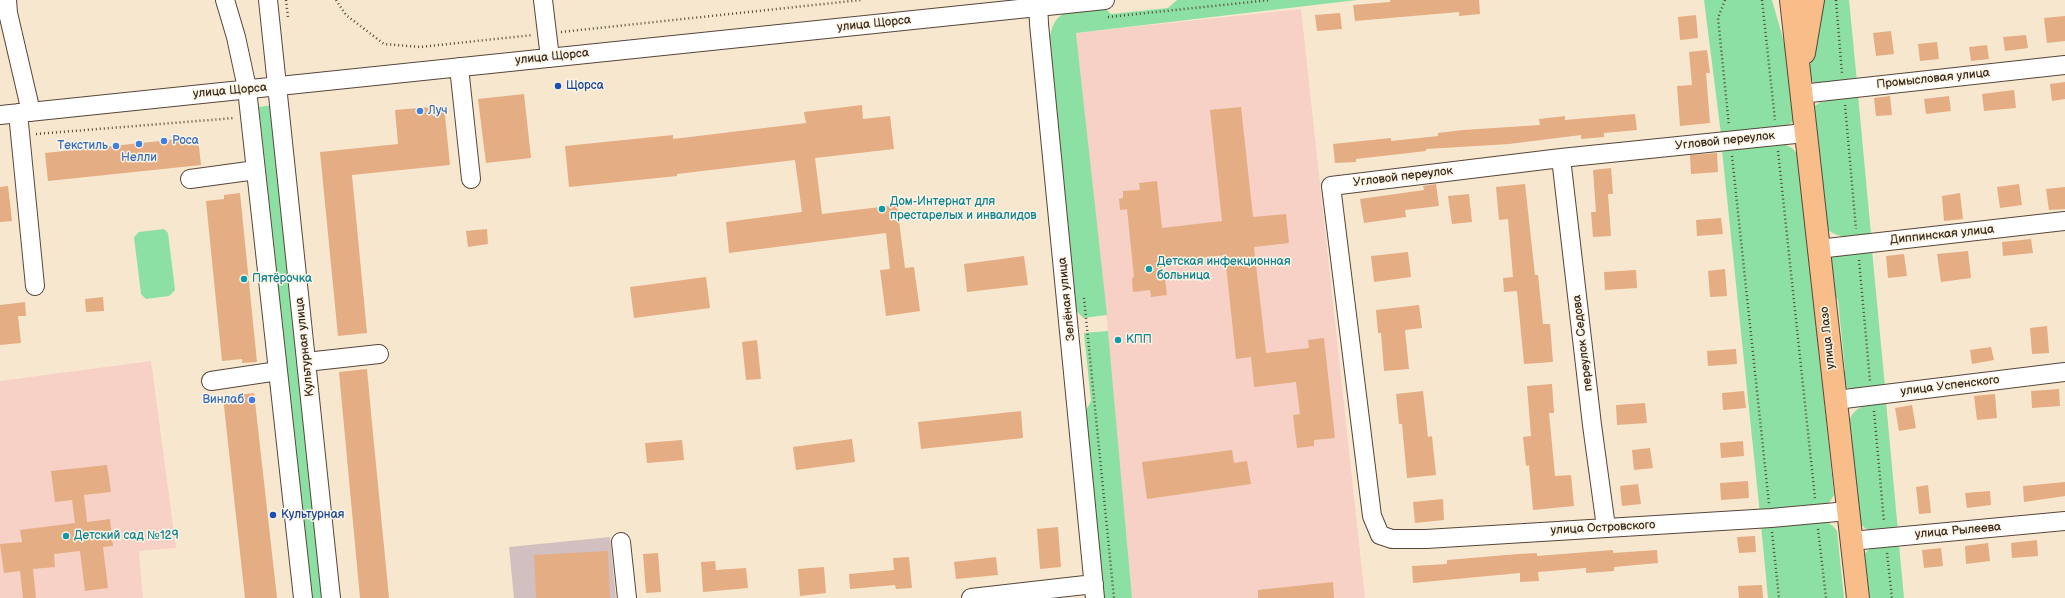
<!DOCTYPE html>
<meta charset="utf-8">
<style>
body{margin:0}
canvas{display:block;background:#f7e7cf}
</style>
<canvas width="2065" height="598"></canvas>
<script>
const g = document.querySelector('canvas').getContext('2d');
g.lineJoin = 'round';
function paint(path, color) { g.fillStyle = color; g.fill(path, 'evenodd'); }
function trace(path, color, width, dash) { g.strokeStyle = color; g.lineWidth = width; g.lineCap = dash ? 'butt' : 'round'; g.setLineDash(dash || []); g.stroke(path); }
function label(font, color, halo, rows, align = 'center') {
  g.font = font + ' "Balsamiq Sans",sans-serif'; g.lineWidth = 3; g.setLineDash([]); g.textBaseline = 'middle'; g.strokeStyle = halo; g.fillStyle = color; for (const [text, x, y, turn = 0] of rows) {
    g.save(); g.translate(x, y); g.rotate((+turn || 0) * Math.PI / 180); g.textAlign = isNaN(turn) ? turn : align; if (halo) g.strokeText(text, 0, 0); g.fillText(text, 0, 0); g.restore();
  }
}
paint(new Path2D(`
 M 1301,9 L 1365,598 L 1132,598 L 1107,322 L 1076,33 Z
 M 151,361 L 176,548 L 139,551 L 143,598 L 0,598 L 0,381 Z`), '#f7d1c6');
paint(new Path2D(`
 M 610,537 L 616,598 L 514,598 L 509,547 Z`), '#d2bfbf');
paint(new Path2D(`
 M 1177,0 L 1357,0 L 1076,33 L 1107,315 L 1083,318 L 1075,309 L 1049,43 C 1053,6 1073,10 1103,7 L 1111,14 L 1168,8 Z
 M 1704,0 L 1772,0 L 1786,49 L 1794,118 L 1793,121 L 1786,128 L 1721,134 Z
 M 1820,0 L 1849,0 L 1857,82 L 1821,85 L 1814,84 L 1809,73 Z
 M 1858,95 L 1871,234 C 1853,236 1837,241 1824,226 L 1813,107 L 1821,102 Z
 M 273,105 L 325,598 L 311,598 L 259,107 Z
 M 1782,143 L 1792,148 L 1798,155 L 1834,495 L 1826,507 L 1760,514 L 1722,150 Z
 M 164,229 L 168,233 L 175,290 L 169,296 L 146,299 L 141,294 L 134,237 L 139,232 Z
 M 1872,250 L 1885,387 C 1872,388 1829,397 1845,370 L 1838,300 L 1830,287 L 1827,266 L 1833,256 Z
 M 1108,331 L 1132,598 L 1101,598 L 1084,414 L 1091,401 L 1084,333 Z
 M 1886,402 L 1898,531 C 1879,532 1868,536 1857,519 L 1848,424 C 1854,404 1868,405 1886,402 Z
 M 1823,519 L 1833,526 L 1837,531 L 1844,598 L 1768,598 L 1761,525 Z
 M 1899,544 L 1904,598 L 1864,598 C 1864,584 1855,552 1874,547 C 1882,545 1891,545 1899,544 Z`), '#8ce0a3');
paint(new Path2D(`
 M 1390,0 L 1479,0 L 1480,14 L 1459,16 L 1459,12 L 1355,21 L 1353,5 L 1390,2 Z
 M 1340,13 L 1342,29 L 1317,31 L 1315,15 Z
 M 1696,15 L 1698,38 L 1680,40 L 1678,17 Z
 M 2065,16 L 2065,41 L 2047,43 L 2044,18 Z
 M 1891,31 L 1894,54 L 1876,56 L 1873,33 Z
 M 2026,35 L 2028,48 L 2005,51 L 2003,37 Z
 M 1937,42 L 1939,59 L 1920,61 L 1918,44 Z
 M 1987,45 L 1989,59 L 1971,61 L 1969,47 Z
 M 1707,50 L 1710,73 L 1706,73 L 1710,123 L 1680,126 L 1677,86 L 1692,85 L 1689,52 Z
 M 2065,82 L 2065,99 L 2052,101 L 2050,84 Z
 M 2014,90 L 2016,108 L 1984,111 L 1982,94 Z
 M 524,94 L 531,158 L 486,163 L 478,99 Z
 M 1890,96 L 1892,115 L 1876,116 L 1874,98 Z
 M 1949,96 L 1951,111 L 1926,114 L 1924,99 Z
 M 862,105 L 863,119 L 890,116 L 894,149 L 815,158 L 822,214 L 897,205 L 905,268 L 914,267 L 920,311 L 886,316 L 880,270 L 890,269 L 886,233 L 729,253 L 726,222 L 802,212 L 795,160 L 677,174 L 677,176 L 569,187 L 565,146 L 673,135 L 673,139 L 806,123 L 804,112 Z
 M 444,106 L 450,165 L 352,175 L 367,333 L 338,336 L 320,152 L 398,144 L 395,110 Z
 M 1241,107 L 1253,217 L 1286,214 L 1289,243 L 1254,247 L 1266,353 L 1309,348 L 1308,340 L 1324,338 L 1335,438 L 1314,440 L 1314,446 L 1297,448 L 1293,415 L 1300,414 L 1296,382 L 1254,387 L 1251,357 L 1236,359 L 1225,255 L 1163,262 L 1167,295 L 1151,297 L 1150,290 L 1133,292 L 1132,278 L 1134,277 L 1127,209 L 1120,210 L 1119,199 L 1123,198 L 1123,191 L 1140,190 L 1139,183 L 1157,181 L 1162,228 L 1222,221 L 1210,110 Z
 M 1635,114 L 1637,130 L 1604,133 L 1604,137 L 1581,139 L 1581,135 L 1509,144 L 1426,149 L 1426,151 L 1356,159 L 1356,162 L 1335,163 L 1333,144 L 1391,138 L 1391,141 L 1438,136 L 1438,133 L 1463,130 L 1540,125 L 1539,119 L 1565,116 L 1565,120 Z
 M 198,137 L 201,165 L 48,181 L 45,153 Z
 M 1717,153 L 1718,172 L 1691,174 L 1690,155 Z
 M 1611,168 L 1613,194 L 1608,194 L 1611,236 L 1593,237 L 1591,212 L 1596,212 L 1593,170 Z
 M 1436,184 L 1439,206 L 1405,210 L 1406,217 L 1364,223 L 1360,199 L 1424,190 L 1423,186 Z
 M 1525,184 L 1535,275 L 1538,275 L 1543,324 L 1550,324 L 1553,362 L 1524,364 L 1517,291 L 1504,292 L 1503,278 L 1513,277 L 1508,219 L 1499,220 L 1496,187 Z
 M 2019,184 L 2022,205 L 2000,208 L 1997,187 Z
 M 8,186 L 12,221 L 0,222 L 0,187 Z
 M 2065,187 L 2065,209 L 2049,210 L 2046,189 Z
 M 240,193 L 257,362 L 242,363 L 242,359 L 222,361 L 206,201 L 224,199 L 224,195 Z
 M 1960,193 L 1963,219 L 1944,221 L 1942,196 Z
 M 1469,194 L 1472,222 L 1452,224 L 1448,196 Z
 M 1721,218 L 1723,234 L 1697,236 L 1696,220 Z
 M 487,229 L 488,244 L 468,247 L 466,231 Z
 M 2031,239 L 2033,253 L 2003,256 L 2002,242 Z
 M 1968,251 L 1971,278 L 1941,282 L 1937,254 Z
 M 1408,252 L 1411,277 L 1374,282 L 1371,256 Z
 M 1904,254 L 1907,276 L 1888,278 L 1886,256 Z
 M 1024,256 L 1028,285 L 967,292 L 964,264 Z
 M 1725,269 L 1727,296 L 1710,297 L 1708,271 Z
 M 1636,270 L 1637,288 L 1605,290 L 1604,272 Z
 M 706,277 L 710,308 L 634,318 L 630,287 Z
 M 103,297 L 104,311 L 86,312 L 85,299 Z
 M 25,302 L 26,316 L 18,316 L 21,343 L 0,345 L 0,305 Z
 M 1419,305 L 1422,328 L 1405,330 L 1409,369 L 1384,371 L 1381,333 L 1378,333 L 1376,310 Z
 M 2047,326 L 2049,353 L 2032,354 L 2030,328 Z
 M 757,340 L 761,379 L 746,380 L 742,342 Z
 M 1991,347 L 1994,360 L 1972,364 L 1970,350 Z
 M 1736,349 L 1737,364 L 1708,366 L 1707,351 Z
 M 367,369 L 371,413 L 389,598 L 360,598 L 339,372 Z
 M 1552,384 L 1554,413 L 1549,413 L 1555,476 L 1571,475 L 1574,506 L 1533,510 L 1529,465 L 1526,466 L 1523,437 L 1531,436 L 1527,386 Z
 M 2059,389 L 2060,406 L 2032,408 L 2031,391 Z
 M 1423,391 L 1428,437 L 1432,436 L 1436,475 L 1407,478 L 1402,424 L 1399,424 L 1396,394 Z
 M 1744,391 L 1746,408 L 1723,410 L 1722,393 Z
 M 254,393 L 277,598 L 245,598 L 223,397 Z
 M 1995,394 L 1997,418 L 1977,420 L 1974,396 Z
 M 1645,403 L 1647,423 L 1617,425 L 1616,405 Z
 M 1912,405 L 1916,428 L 1899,431 L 1895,408 Z
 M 1021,411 L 1023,438 L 921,449 L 918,422 Z
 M 852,439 L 855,462 L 796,470 L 793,447 Z
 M 682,440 L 684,460 L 647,463 L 645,443 Z
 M 1743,441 L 1744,456 L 1721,458 L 1720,443 Z
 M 1650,448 L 1653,468 L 1634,470 L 1632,450 Z
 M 1232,450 L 1234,463 L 1247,461 L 1251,484 L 1147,499 L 1142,462 Z
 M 107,465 L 111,492 L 84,495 L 87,522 L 110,519 L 113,546 L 103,547 L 108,588 L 85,591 L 80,551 L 54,554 L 55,567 L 33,569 L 36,598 L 23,598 L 20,571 L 4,573 L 0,544 L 22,542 L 20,530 L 75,523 L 72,500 L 55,502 L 51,471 Z
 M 1748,481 L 1749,498 L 1721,500 L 1720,483 Z
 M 2065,482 L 2065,496 L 2024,502 L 2023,486 Z
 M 1638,484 L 1641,504 L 1622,506 L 1620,486 Z
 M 1928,485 L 1931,513 L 1919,514 L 1916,487 Z
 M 1990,491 L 1991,505 L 1967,508 L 1965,493 Z
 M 1443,499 L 1444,520 L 1415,523 L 1413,502 Z
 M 1058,527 L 1061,567 L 1040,569 L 1037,529 Z
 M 1755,536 L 1756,552 L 1739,553 L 1737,537 Z
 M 2037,540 L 2038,556 L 2012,558 L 2011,543 Z
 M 1988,543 L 1990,561 L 1966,564 L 1965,546 Z
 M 1941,548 L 1943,566 L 1924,568 L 1922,550 Z
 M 1613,550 L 1613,553 L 1657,550 L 1658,563 L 1614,567 L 1614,571 L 1586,573 L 1586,568 L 1538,572 L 1539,581 L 1520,582 L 1520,573 L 1413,583 L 1412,566 L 1447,564 L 1447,560 L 1518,554 L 1537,553 L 1537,556 Z
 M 608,551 L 610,598 L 536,598 L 534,555 Z
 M 658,553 L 661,592 L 646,593 L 643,554 Z
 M 909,557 L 912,588 L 896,589 L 895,585 L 850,589 L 849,574 L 894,570 L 893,558 Z
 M 996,557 L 998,575 L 956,579 L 954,562 Z
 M 715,561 L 716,570 L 746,568 L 748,588 L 703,592 L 701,562 Z
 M 824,567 L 826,593 L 800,596 L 798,569 Z
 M 1333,582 L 1334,598 L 1258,598 L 1258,590 Z
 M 1762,585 L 1763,598 L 1739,598 L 1738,586 Z`), '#e5ad83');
const minor = new Path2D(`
 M 7,0 L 8,13 L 31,112
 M 225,0 L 236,37 L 247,88
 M 268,0 L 331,598
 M 543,0 L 550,58
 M 1038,0 L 1039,24 L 1095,598
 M 459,67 L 471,179
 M 247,89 L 303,598
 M 1801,94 L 2065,65
 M 18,113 L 35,286
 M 0,115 L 1105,0
 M 1805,133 L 1561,158 L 1331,186 L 1372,516 L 1380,535 L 1392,539 L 1426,539 L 1771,518 L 1848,511
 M 1561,158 L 1592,425 L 1606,527
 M 190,179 L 256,170
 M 1818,249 L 2065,221
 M 306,362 L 379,354
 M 211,381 L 278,371
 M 1836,400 L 2065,372
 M 1851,541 L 2065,521
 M 621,542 L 627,598
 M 971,598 L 1094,584`);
const major = new Path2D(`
 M 1791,0 L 1858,598
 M 1804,53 L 1813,0`);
trace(minor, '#574639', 20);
trace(major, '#574639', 24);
trace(new Path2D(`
 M 286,0 L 288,17
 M 336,0 L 346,15 L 384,44 L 420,47 L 533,35
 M 1725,0 L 1718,18 L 1729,126
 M 1762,0 L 1775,120
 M 1836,0 L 1842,74
 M 1108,17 L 1270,0
 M 561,32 L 861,0
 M 1845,105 L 1856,229
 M 36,134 L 235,118
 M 1778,151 L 1815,498
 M 1732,156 L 1769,504
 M 1859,260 L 1870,381
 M 1084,298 L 1114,598
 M 1874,411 L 1884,522
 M 1818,529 L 1826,598
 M 1772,532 L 1779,598
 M 1887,553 L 1892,598`), '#574639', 2.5, [1, 3]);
trace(minor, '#fff', 18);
trace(major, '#f8bd89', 22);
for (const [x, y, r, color] of [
 [558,86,4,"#1a4fb4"],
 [420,111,4,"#3f7fe0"],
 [164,141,4,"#3f7fe0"],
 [139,144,4,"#3f7fe0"],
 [116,146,4,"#3f7fe0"],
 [882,209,4,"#0f9aa8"],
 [1149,269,4,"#0f9aa8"],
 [244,279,4,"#0f9aa8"],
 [1118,340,4,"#0f9aa8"],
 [252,400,4,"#3f7fe0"],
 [273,515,4,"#1a4fb4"],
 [66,536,4,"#0f9aa8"]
]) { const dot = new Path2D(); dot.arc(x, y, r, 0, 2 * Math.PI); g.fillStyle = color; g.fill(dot); trace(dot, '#fcf5e5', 1.5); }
label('12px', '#3b2a1e', '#fcf5e5', [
 ["улица Щорса",874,24,-6],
 ["улица Щорса",552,57,-6],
 ["Промысловая улица",1933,79,-6],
 ["улица Щорса",230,91,-5],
 ["Угловой переулок",1725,141,-6],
 ["Угловой переулок",1403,177,-7],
 ["Диппинская улица",1942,235,-6],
 ["Зелёная улица",1067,299,-96],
 ["улица Лазо",1828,338,-96],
 ["переулок Седова",1583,343,-97],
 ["Культурная улица",305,347,-96],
 ["улица Успенского",1950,386,-7],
 ["улица Островского",1603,528,-3],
 ["улица Рылеева",1958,531,-5]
]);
label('12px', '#164399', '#fcf5e5', [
 ["Щорса",566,86],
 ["Культурная",281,515]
], 'left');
label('12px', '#366cbe', '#fcf5e5', [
 ["Луч",428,111],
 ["Роса",172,141],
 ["Текстиль",108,146,"right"],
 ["Нелли",139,158,"center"],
 ["Винлаб",244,400,"right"]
], 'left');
label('12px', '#0d838f', '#fcf5e5', [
 ["Дом-Интернат для",890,202],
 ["престарелых и инвалидов",890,216],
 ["Детская инфекционная",1157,262],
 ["больница",1157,276],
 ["Пятёрочка",252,279],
 ["КПП",1126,340],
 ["Детский сад №129",74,536]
], 'left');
</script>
